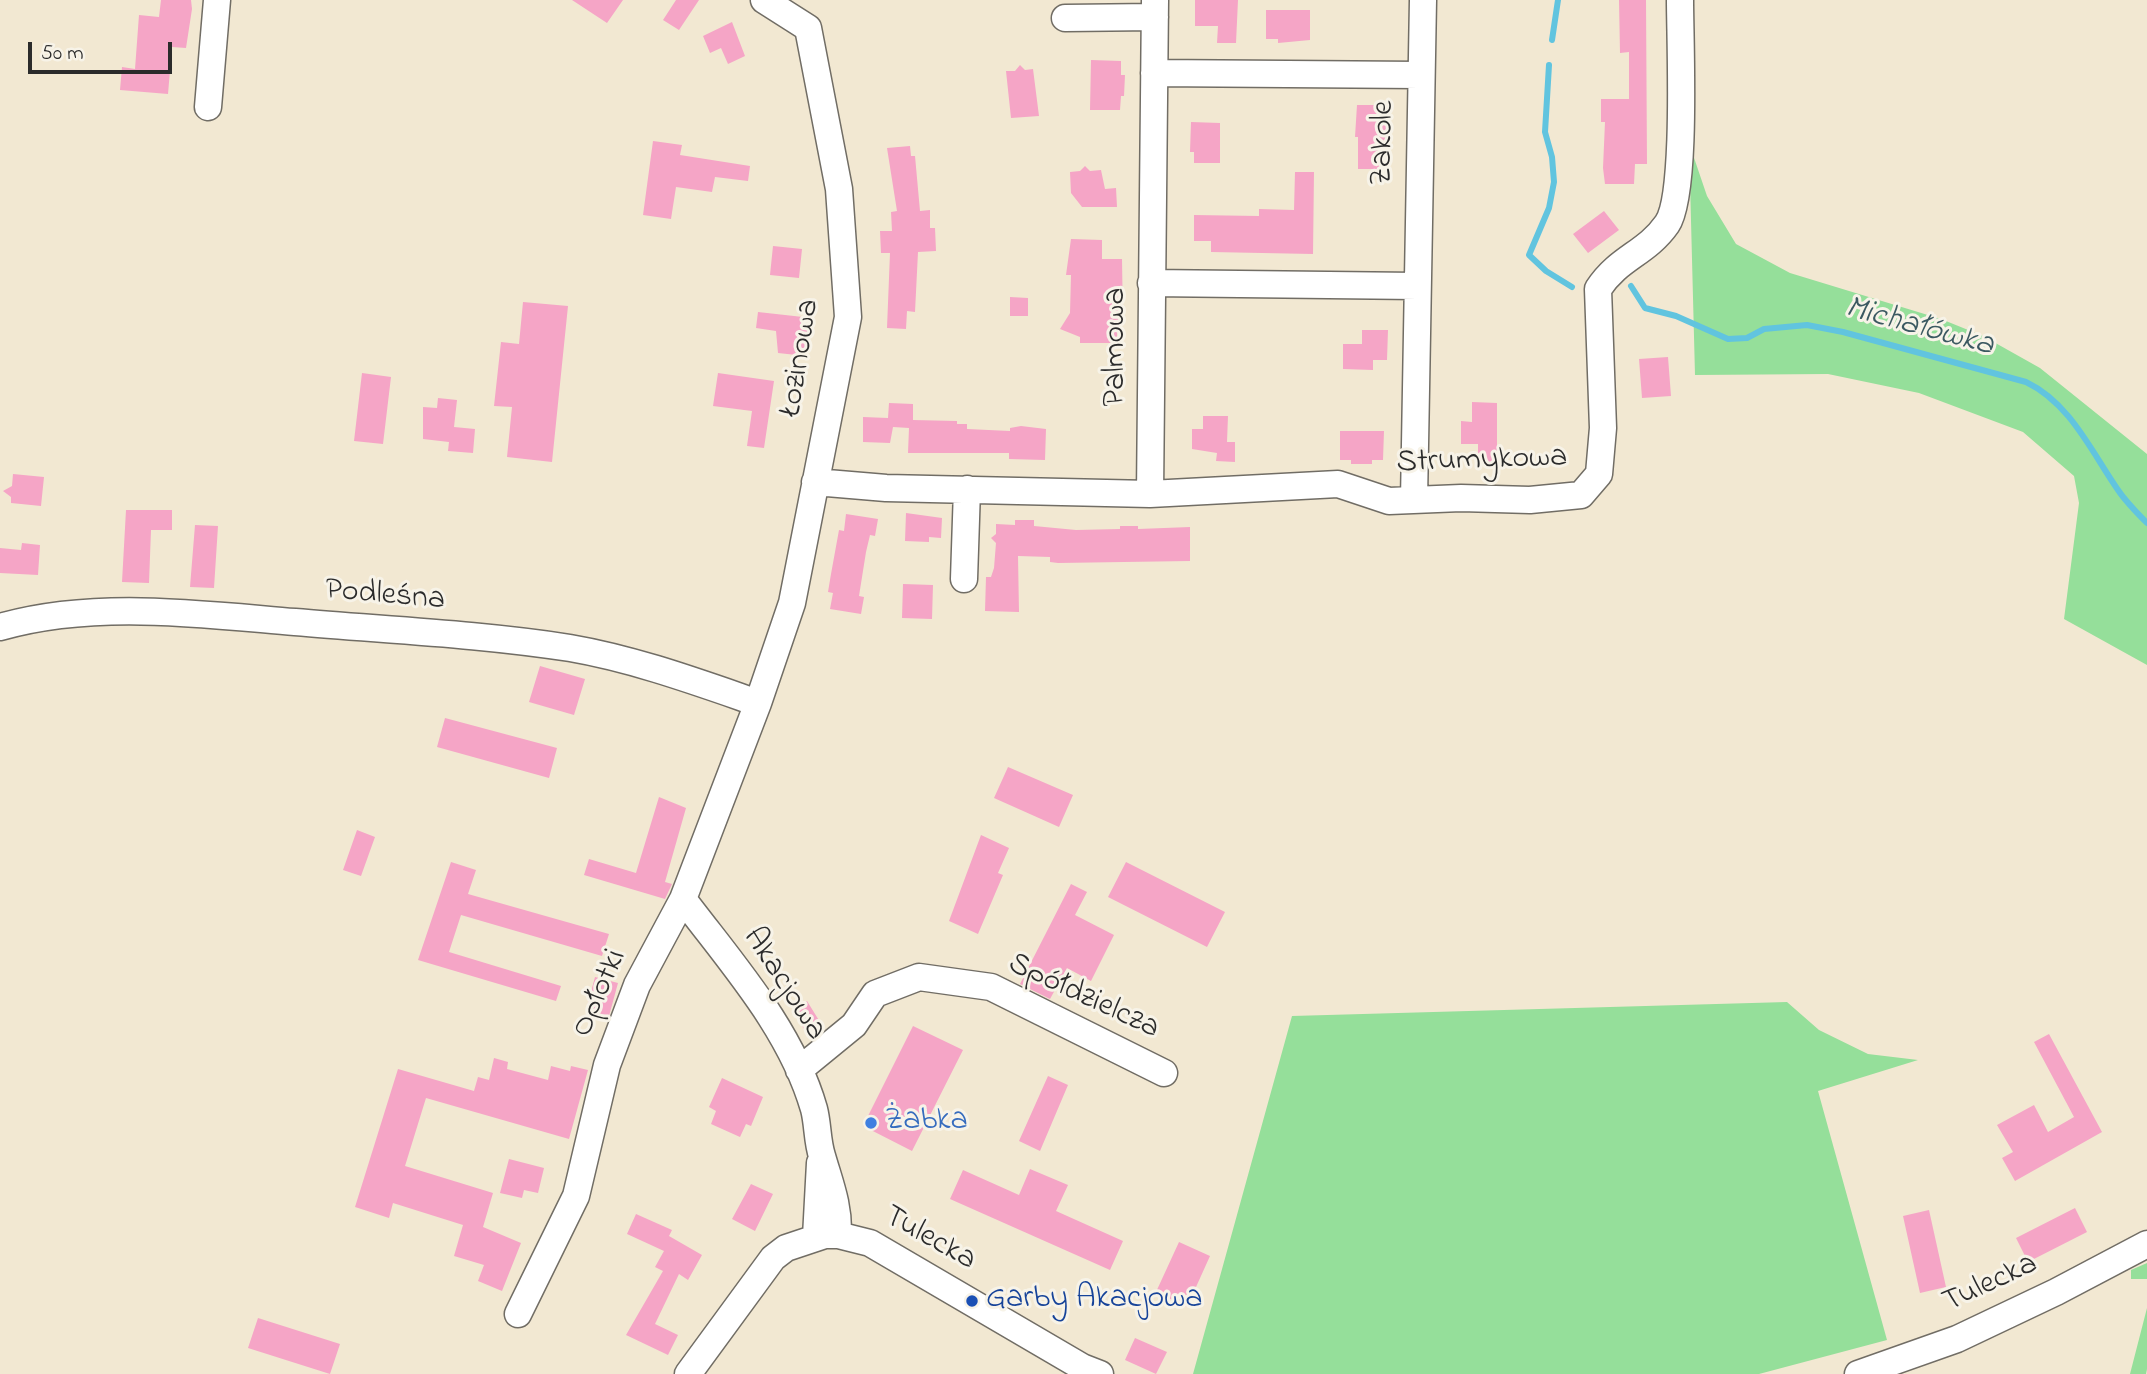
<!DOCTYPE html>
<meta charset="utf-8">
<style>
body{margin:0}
#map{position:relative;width:2147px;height:1374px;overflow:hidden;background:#f2e8d2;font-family:"Indie Flower",sans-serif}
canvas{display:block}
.scale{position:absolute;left:28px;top:42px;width:144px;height:32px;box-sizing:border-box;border:4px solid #2b2b2b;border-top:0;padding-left:9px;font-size:21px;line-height:24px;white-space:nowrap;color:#2b2b2b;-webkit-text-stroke:5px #f7f3e8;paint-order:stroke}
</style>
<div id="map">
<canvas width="2147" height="1374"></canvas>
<div class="scale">50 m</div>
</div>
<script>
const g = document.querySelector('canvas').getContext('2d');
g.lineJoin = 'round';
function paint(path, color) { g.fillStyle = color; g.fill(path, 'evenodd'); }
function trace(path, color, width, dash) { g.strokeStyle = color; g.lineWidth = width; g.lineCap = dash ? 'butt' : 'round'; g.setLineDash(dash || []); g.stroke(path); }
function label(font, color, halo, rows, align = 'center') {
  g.font = font + ' "Indie Flower",sans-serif'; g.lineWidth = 6; g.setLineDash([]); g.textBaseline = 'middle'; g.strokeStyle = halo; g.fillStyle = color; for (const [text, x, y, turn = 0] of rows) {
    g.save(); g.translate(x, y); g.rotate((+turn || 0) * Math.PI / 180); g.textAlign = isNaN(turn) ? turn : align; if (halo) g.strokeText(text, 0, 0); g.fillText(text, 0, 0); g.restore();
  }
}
paint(new Path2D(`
 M 1689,143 L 1707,196 L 1736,244 L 1790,273 L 1941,319 L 1983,336 L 2040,368 L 2147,454 L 2147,665 L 2064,619 L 2079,503 L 2074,476 L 2023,432 L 1919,393 L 1828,374 L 1695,375 Z
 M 1787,1002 L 1819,1030 L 1868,1054 L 1918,1060 L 1818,1091 L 1887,1340 L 1759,1374 L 1193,1374 L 1292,1016 Z
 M 2147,1263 L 2147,1279 L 2131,1279 L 2131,1270 Z
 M 2147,1308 L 2147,1369 L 2146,1374 L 2130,1374 Z`), '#95df9a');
trace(new Path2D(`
 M 1552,40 L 1558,0
 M 1549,65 L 1545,132 L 1552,157 L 1554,182 L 1549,208 L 1529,255 L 1546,271 L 1572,287
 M 1631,286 L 1645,308 L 1676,316 L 1728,339 L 1747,338 L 1764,329 L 1807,325 L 1843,332 L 2026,382 C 2070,403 2091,451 2118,490 C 2126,502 2137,513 2147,523`), '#61c4df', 6);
paint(new Path2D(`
 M 161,0 L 191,0 L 192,9 L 186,48 L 172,47 L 168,94 L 120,90 L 122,67 L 135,69 L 139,15 L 159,17 Z
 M 572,0 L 623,0 L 607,23 Z
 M 676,0 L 699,0 L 679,30 L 663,20 Z
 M 1195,0 L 1238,0 L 1236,43 L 1217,43 L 1218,26 L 1195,26 Z
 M 1619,0 L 1646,0 L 1647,164 L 1635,164 L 1634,184 L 1605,184 L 1603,168 L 1605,122 L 1601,122 L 1601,99 L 1629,99 L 1629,52 L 1620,53 Z
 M 1266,10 L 1310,10 L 1310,40 L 1278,43 L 1278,39 L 1266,39 Z
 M 732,22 L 745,56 L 728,64 L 721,48 L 710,53 L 703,36 Z
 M 1091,60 L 1121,61 L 1121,75 L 1125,75 L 1124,96 L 1121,96 L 1120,110 L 1090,110 Z
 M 1020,65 L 1025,70 L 1033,69 L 1039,116 L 1011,118 L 1006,71 L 1015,71 Z
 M 1357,105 L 1389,105 L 1388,169 L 1358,169 L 1358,137 L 1355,137 Z
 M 1191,122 L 1220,123 L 1220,163 L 1194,163 L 1194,152 L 1190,152 Z
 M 653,141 L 682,145 L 680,155 L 750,166 L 748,181 L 715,177 L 712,192 L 676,187 L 671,219 L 643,215 Z
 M 910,146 L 911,156 L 915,156 L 920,211 L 930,210 L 930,228 L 935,228 L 936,251 L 918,252 L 915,312 L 907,311 L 906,329 L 887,328 L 890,253 L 881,253 L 880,231 L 892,231 L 891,212 L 897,211 L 887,148 Z
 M 1085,166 L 1090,171 L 1101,170 L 1105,189 L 1116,188 L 1117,207 L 1082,207 L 1071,193 L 1070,172 L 1080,171 Z
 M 1295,172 L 1314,172 L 1313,254 L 1211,252 L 1211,241 L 1194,241 L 1194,215 L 1259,216 L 1259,209 L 1294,210 Z
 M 1604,211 L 1619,230 L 1588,253 L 1573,234 Z
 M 1071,239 L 1102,240 L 1102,259 L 1122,259 L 1123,322 L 1117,322 L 1117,343 L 1080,343 L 1080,337 L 1060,329 L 1070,313 L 1071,275 L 1066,275 Z
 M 773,246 L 802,249 L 799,278 L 770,275 Z
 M 1010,297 L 1028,298 L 1028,316 L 1010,316 Z
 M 523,302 L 568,306 L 552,462 L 507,457 L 512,407 L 494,406 L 501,342 L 519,344 Z
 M 758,312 L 803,317 L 802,329 L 809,330 L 806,356 L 778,353 L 776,331 L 756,328 Z
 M 1362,330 L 1388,330 L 1387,360 L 1373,360 L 1373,370 L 1343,369 L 1343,344 L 1362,344 Z
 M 1668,357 L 1671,396 L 1642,398 L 1639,359 Z
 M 362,373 L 391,377 L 383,444 L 354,441 Z
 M 718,373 L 774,381 L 764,448 L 747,446 L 752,411 L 713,406 Z
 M 438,398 L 457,400 L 454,427 L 475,429 L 473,453 L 448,451 L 449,442 L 423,439 L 423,407 L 437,408 Z
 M 1472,402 L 1497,403 L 1497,462 L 1478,462 L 1478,444 L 1461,444 L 1461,421 L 1472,422 Z
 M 889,403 L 913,404 L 913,420 L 957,421 L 957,424 L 967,424 L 967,429 L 1010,431 L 1010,428 L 1021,426 L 1046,429 L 1045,460 L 1009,459 L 1009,453 L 908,453 L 909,428 L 893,427 L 890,443 L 863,442 L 863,417 L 888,418 Z
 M 1203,416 L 1228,416 L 1227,442 L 1235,442 L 1235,462 L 1216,461 L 1217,453 L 1192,449 L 1192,429 L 1203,429 Z
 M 1340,431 L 1384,431 L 1383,460 L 1372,460 L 1372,464 L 1351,464 L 1351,460 L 1340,460 Z
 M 13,474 L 44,477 L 41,506 L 11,503 L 11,497 L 3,491 L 12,486 Z
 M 126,510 L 172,510 L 172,530 L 151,530 L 149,583 L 122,582 Z
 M 906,513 L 942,518 L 941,538 L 929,537 L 929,542 L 905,541 Z
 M 846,514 L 878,519 L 875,536 L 870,535 L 866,552 L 859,596 L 864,597 L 861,614 L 830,609 L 833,593 L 828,592 L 831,574 L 839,530 L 844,531 Z
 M 1015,520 L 1034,520 L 1034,526 L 1076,530 L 1120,529 L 1120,526 L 1138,526 L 1138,529 L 1190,527 L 1190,561 L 1058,563 L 1050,562 L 1050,557 L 1018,556 L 1019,612 L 985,611 L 986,577 L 991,577 L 994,568 L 996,543 L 991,538 L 996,534 L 996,524 L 1015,525 Z
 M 195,525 L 218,526 L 214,588 L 190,587 Z
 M 22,543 L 40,545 L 38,575 L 0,573 L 0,548 L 21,550 Z
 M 903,584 L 933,585 L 932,619 L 902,618 Z
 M 540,666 L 585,679 L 574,715 L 529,702 Z
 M 445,718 L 557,748 L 549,778 L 437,747 Z
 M 1008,767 L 1073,795 L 1059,827 L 994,798 Z
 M 659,797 L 686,808 L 665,882 L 672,884 L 665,899 L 584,875 L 589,859 L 636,873 Z
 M 357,830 L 375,837 L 361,876 L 343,870 Z
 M 981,835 L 1009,848 L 998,873 L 1003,875 L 978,934 L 949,921 Z
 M 451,862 L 476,870 L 468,894 L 609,934 L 602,956 L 461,915 L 449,952 L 561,986 L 556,1001 L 418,960 Z
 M 1126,862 L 1225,912 L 1207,947 L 1108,897 Z
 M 1071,884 L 1087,892 L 1075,915 L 1114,935 L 1091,981 L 1067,968 L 1050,999 L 1020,984 Z
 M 595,977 L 618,983 L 609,1016 L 586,1010 Z
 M 807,1001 L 820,1022 L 805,1031 L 793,1010 Z
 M 913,1026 L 963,1050 L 912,1151 L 863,1126 Z
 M 2049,1034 L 2102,1132 L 2015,1181 L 2002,1158 L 2013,1152 L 1997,1125 L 2034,1105 L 2048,1132 L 2074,1117 L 2034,1042 Z
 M 494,1058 L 508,1062 L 507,1069 L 548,1080 L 551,1066 L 570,1071 L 571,1066 L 588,1070 L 569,1139 L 426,1098 L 405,1166 L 493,1193 L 483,1227 L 521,1243 L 502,1291 L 478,1281 L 484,1265 L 454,1256 L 463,1225 L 393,1203 L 389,1218 L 355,1207 L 398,1069 L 474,1091 L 478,1077 L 489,1080 Z
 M 1048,1076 L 1068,1085 L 1040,1151 L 1019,1141 Z
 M 722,1078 L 763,1097 L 751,1126 L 746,1124 L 740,1137 L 711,1124 L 716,1111 L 709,1107 Z
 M 509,1159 L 544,1168 L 538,1193 L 524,1190 L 522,1198 L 500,1193 Z
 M 1030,1169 L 1068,1185 L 1056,1211 L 1123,1241 L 1110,1270 L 950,1199 L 963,1170 L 1019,1195 Z
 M 751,1184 L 773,1194 L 755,1231 L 732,1219 Z
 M 2075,1208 L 2087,1232 L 2028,1262 L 2016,1238 Z
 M 1929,1210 L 1946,1287 L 1920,1293 L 1903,1216 Z
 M 636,1214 L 672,1230 L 669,1236 L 702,1255 L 688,1280 L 679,1274 L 655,1324 L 678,1335 L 668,1355 L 626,1335 L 663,1271 L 655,1267 L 664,1251 L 627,1234 Z
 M 1179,1242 L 1210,1256 L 1187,1307 L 1156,1292 Z
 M 258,1318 L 340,1344 L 330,1374 L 248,1348 Z
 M 1135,1338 L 1167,1352 L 1156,1374 L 1125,1360 Z`), '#f5a5c6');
const minor = new Path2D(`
 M 1065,18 L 1155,17
 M 1154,73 L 1420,75
 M 208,107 L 217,0
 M 1151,283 L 1417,286
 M 815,482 L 886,488 L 1150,494 L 1338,484 L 1389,501 L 1461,498 L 1530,500 L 1581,495 L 1599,474 L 1603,428 L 1598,289 C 1619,257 1646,254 1667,224 C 1687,195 1680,42 1680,0
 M 1150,494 L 1155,0
 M 1414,500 L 1423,0
 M 964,579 L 967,489
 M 0,627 C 94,600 199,614 295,622 C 386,630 480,634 570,648 C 634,659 697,682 758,703
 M 683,899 C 732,964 791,1029 814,1109 C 818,1124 817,1141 822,1156 C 830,1184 839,1205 838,1235
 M 799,1070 L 854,1025 L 875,994 L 919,977 L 991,987 L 1164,1073
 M 816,1237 L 820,1163
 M 518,1314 L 576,1196 L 607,1065 L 637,985 L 683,899 L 758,703 L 792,603 L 848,317 L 839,189 L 808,28 L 764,0
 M 688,1374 L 773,1258 L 786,1248 L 825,1235 L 838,1235 L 870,1243 L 1082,1367 L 1100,1374
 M 1858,1374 L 1957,1339 L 2056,1292 L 2147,1244`);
trace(minor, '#716d65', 29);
trace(minor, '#fff', 26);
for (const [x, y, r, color] of [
 [871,1123,7,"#3f7fe0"],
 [972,1301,7,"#1a4fb4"]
]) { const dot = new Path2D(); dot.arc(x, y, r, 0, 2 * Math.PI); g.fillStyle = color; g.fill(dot); trace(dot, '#f7f3e8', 2.5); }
label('32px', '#2b2b2b', '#f7f3e8', [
 ["Zakole",1385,143,-89],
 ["Palmowa",1118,347,-90],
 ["Łozinowa",802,358,-81],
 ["Strumykowa",1482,462,-2],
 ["Podleśna",385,597,5],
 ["Akacjowa",783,985,57],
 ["Opłotki",601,994,-66],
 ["Spółdzielcza",1083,998,25],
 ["Tulecka",929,1240,29],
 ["Tulecka",1991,1285,-25]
]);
label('32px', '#366cbe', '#f7f3e8', [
 ["Żabka",885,1123]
], 'left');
label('32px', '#164399', '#f7f3e8', [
 ["Garby Akacjowa",986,1301]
], 'left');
label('italic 33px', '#3b5961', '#f7f3e8', [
 ["Michałówka",1919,329,15]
]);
</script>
